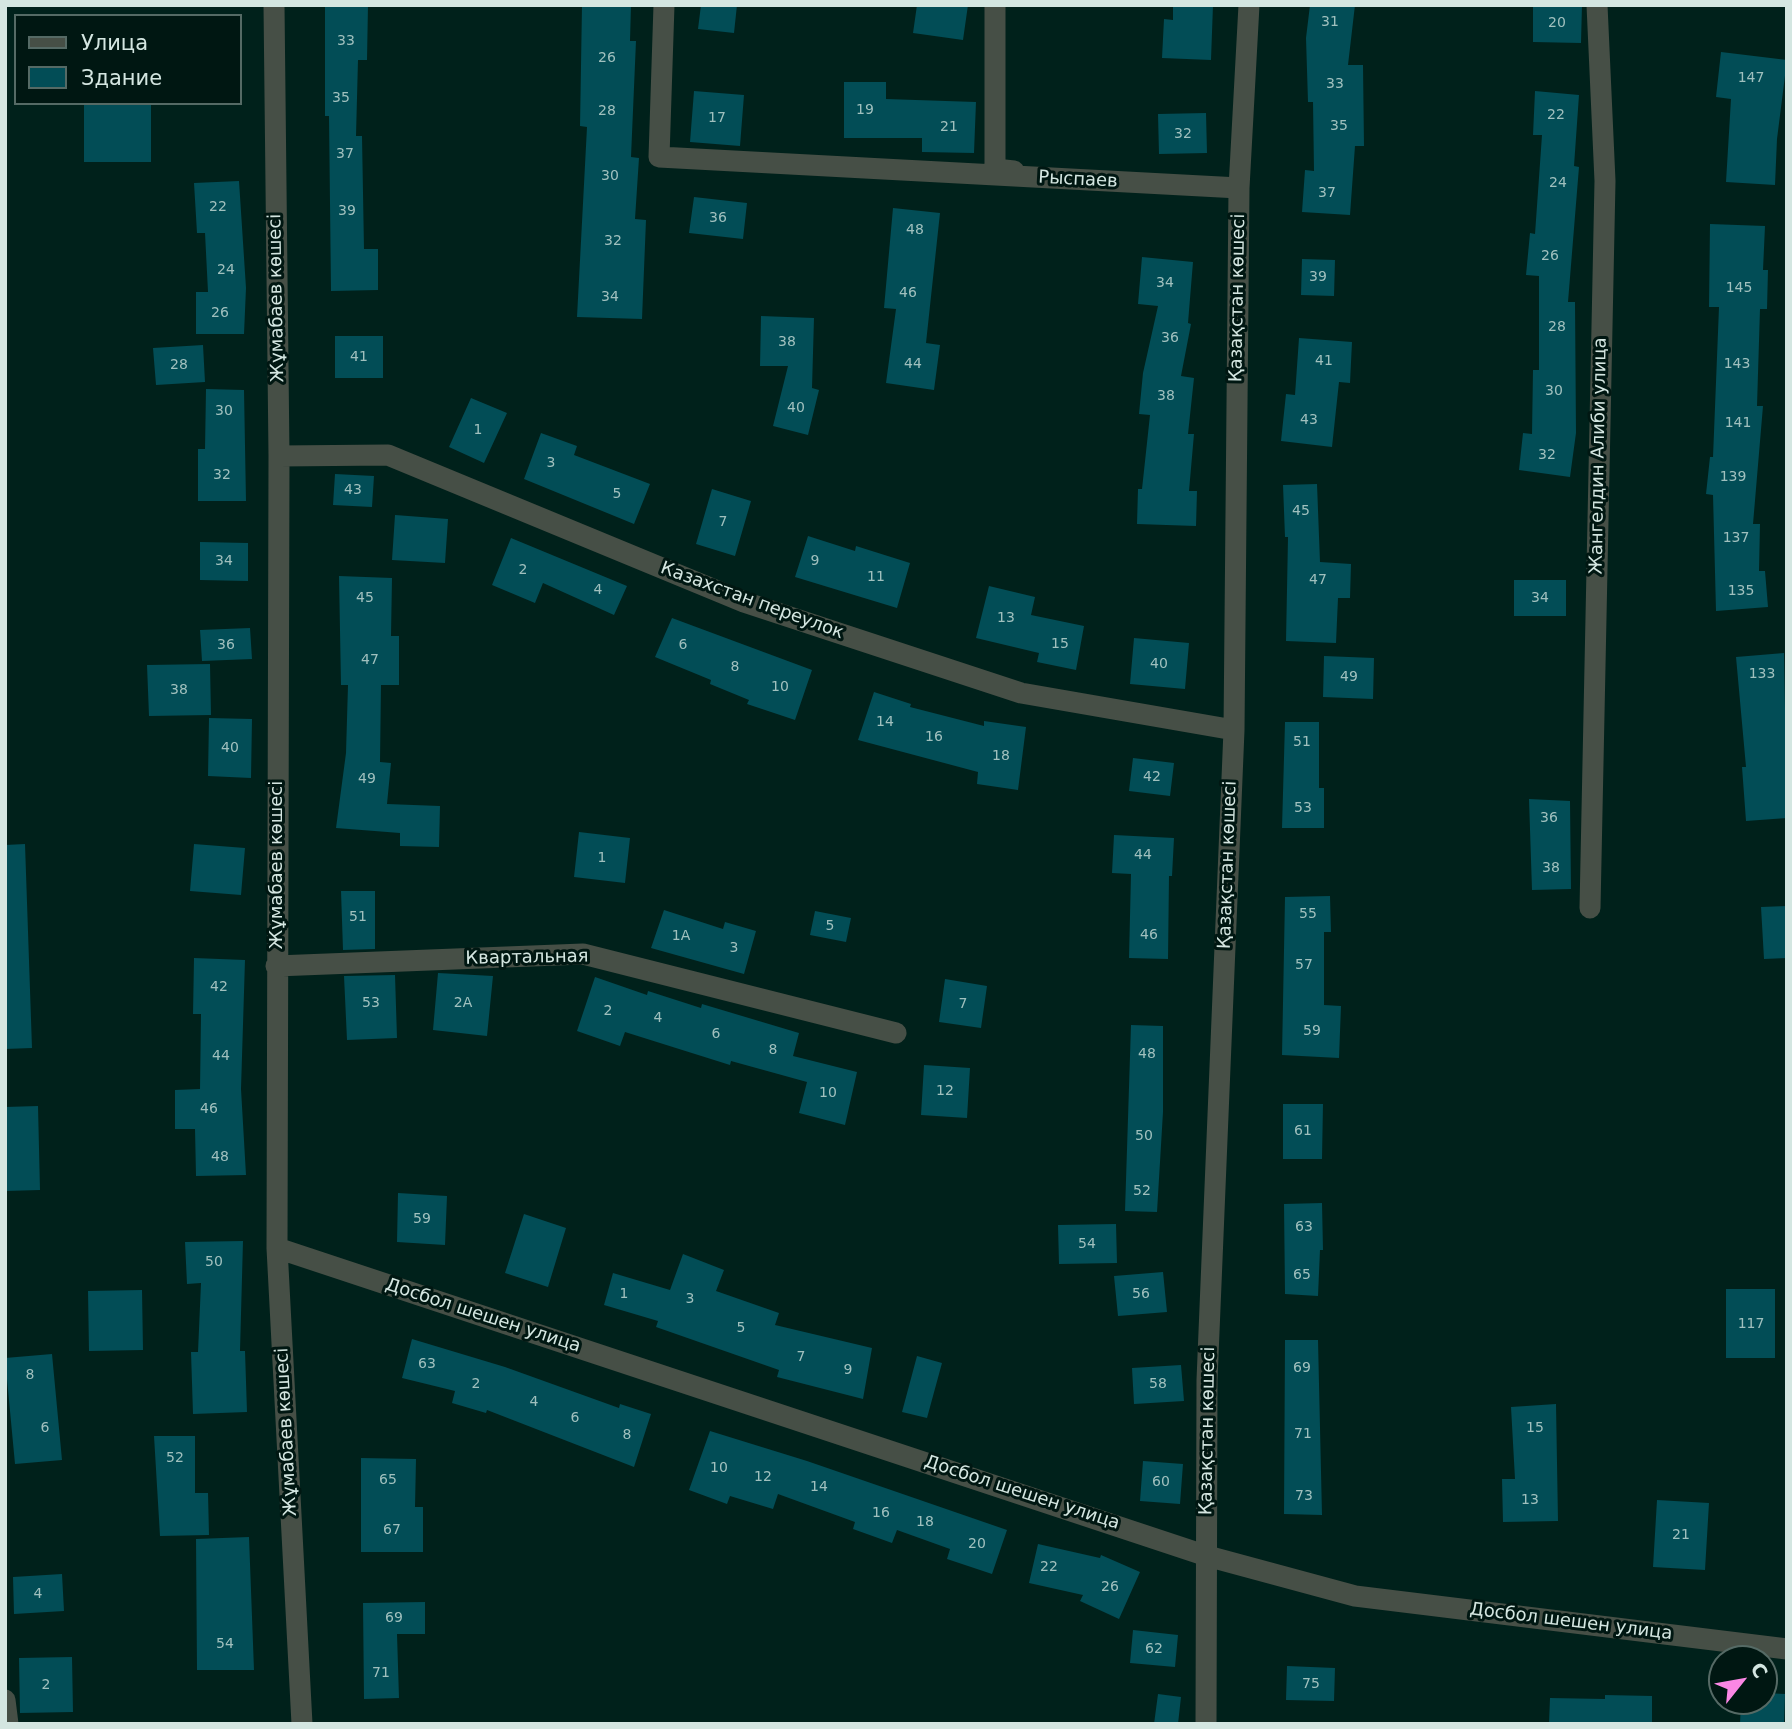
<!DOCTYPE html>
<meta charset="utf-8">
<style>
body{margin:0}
#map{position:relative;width:1792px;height:1729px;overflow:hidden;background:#00211b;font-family:"DejaVu Sans",sans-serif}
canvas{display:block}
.frame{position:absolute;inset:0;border:7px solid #d4e6e1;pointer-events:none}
.legend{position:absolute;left:14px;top:14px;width:228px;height:91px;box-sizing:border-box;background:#001712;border:2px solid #556a65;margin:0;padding:9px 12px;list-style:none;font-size:21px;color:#d4e6e1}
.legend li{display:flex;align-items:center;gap:14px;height:35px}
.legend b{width:35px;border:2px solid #556a65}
.north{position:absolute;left:1708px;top:1645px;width:70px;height:70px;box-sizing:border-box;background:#001712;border:2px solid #556a65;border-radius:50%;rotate:59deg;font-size:19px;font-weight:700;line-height:28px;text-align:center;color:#d4e6e1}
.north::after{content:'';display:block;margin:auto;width:24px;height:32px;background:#fb87e5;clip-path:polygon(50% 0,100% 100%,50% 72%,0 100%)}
</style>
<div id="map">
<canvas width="1792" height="1729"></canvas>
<div class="frame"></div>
<ul class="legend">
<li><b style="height:9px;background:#464f46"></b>Улица</li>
<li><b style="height:19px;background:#024d56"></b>Здание</li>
</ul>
<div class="north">С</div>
</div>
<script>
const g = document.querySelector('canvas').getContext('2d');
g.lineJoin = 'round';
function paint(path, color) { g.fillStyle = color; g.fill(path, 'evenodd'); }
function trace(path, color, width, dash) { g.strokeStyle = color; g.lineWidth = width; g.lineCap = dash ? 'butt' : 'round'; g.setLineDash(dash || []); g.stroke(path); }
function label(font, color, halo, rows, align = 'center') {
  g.font = font + ' "DejaVu Sans",sans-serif'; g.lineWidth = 6; g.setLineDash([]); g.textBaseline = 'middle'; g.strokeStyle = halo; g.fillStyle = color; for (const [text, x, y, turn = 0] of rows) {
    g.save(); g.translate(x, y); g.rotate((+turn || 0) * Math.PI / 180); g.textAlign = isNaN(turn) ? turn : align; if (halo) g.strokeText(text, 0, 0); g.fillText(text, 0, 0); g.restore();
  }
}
paint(new Path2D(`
 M 325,5 L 368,5 L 367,60 L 358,60 L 356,136 L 362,136 L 364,249 L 378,249 L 378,290 L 331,291 L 329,116 L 325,116 Z
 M 582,5 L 631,5 L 630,41 L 636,41 L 631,157 L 639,158 L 635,219 L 646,220 L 642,319 L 577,317 L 587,127 L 580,126 Z
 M 701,5 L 737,5 L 734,33 L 698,29 Z
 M 917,5 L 968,5 L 963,40 L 913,33 Z
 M 1173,5 L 1213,5 L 1211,60 L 1162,58 L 1164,19 L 1173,20 Z
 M 1310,5 L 1355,5 L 1348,65 L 1363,65 L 1364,146 L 1355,146 L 1350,215 L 1302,212 L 1305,170 L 1314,171 L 1313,102 L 1308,102 L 1306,38 Z
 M 1533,5 L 1582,5 L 1581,43 L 1533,42 Z
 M 1721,52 L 1787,60 L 1777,139 L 1775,185 L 1726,182 L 1731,99 L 1716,97 Z
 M 844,82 L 886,82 L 886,99 L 976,102 L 974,153 L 922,152 L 922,138 L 844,138 Z
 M 694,91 L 744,95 L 740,146 L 690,142 Z
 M 1535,91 L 1579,95 L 1574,166 L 1579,167 L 1568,302 L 1575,302 L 1576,433 L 1570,477 L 1519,470 L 1523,433 L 1532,434 L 1533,370 L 1539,370 L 1539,276 L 1526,275 L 1530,233 L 1535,234 L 1542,135 L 1533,135 Z
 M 84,103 L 151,103 L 151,162 L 84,162 Z
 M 1206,113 L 1207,153 L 1159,154 L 1158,114 Z
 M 239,181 L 246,288 L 244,334 L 196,334 L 196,292 L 208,292 L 205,233 L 197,233 L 194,183 Z
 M 694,197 L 747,203 L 743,239 L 689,233 Z
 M 893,208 L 940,213 L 926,343 L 940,345 L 934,390 L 886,383 L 896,309 L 884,308 Z
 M 1710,224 L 1765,226 L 1763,270 L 1768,270 L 1767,309 L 1760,309 L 1757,406 L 1763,406 L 1753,524 L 1760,524 L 1759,571 L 1765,571 L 1768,607 L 1716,611 L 1713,495 L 1706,494 L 1710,457 L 1713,457 L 1719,307 L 1709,307 Z
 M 1142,257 L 1193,262 L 1188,323 L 1191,324 L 1181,376 L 1194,378 L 1188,434 L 1194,434 L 1189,491 L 1197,491 L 1196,526 L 1137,524 L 1138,489 L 1142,489 L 1150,415 L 1139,414 L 1143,373 L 1158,306 L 1138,304 Z
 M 1302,259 L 1335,260 L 1334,296 L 1301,295 Z
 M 761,316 L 814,318 L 812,388 L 819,390 L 808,435 L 773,426 L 788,366 L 760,366 Z
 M 335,336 L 383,336 L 383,378 L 335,378 Z
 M 1299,338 L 1352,342 L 1350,383 L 1339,382 L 1332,447 L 1281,441 L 1286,394 L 1295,395 Z
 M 203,345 L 205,382 L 156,385 L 153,348 Z
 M 206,389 L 244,390 L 246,501 L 198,501 L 198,449 L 205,449 Z
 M 471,398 L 507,413 L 484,463 L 449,447 Z
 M 541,433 L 577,446 L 574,455 L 650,484 L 634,524 L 524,479 Z
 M 335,474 L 374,476 L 372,507 L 333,505 Z
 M 1317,484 L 1320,562 L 1351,564 L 1350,598 L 1338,598 L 1336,643 L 1286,641 L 1288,537 L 1285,537 L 1283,485 Z
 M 712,489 L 751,501 L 735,556 L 696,544 Z
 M 395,515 L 448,519 L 445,563 L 392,560 Z
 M 808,536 L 855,551 L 856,546 L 910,563 L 897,608 L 795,577 Z
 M 511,538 L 627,586 L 614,615 L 543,583 L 535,603 L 492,585 Z
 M 200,542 L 248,543 L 248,581 L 200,580 Z
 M 339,576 L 392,578 L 391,636 L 399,636 L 399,685 L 381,685 L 380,762 L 391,763 L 387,804 L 440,806 L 439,847 L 400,846 L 400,833 L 336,828 L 346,753 L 348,685 L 341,685 Z
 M 1514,580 L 1566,580 L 1566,616 L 1514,616 Z
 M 989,586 L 1035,597 L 1031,615 L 1084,626 L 1076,670 L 1037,662 L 1039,653 L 976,638 Z
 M 672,618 L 812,670 L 795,720 L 747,704 L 749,700 L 710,684 L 711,680 L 655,657 Z
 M 250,628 L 252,659 L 202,661 L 200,630 Z
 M 1134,638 L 1189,643 L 1185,689 L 1130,684 Z
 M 1784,653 L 1787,818 L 1746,821 L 1742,767 L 1746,767 L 1736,657 Z
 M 1324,656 L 1374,658 L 1373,699 L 1323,697 Z
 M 210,664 L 211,715 L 149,716 L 147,665 Z
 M 874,692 L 911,704 L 910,707 L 984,726 L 984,721 L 1026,727 L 1018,790 L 977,784 L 978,772 L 858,740 Z
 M 209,718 L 252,719 L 251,778 L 208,776 Z
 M 1285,722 L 1319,722 L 1319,788 L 1324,788 L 1324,828 L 1282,828 Z
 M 1133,758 L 1174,763 L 1170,796 L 1129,791 Z
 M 1529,799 L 1570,801 L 1571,889 L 1532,890 Z
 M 579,832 L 630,838 L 625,883 L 574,877 Z
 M 1114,835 L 1174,838 L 1172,876 L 1169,876 L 1168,959 L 1129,958 L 1131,874 L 1112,873 Z
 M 25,844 L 32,1048 L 5,1049 L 5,845 Z
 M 194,844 L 245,848 L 241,895 L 190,891 Z
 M 341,891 L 375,891 L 375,949 L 343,950 Z
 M 1330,896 L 1331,932 L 1324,932 L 1324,1005 L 1341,1006 L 1339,1058 L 1282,1055 L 1285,897 Z
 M 1787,906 L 1787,958 L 1764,959 L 1761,907 Z
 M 664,910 L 723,929 L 725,922 L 756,931 L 744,974 L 651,948 Z
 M 815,911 L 851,918 L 846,942 L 810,935 Z
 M 194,958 L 245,960 L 241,1089 L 246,1175 L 196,1176 L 195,1129 L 175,1129 L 175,1090 L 200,1089 L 201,1014 L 193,1014 Z
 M 438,973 L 493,976 L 487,1036 L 433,1030 Z
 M 395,975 L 397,1038 L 347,1040 L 344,976 Z
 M 595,977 L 647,995 L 648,991 L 701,1008 L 702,1004 L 799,1033 L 793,1056 L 857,1072 L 845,1125 L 799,1113 L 807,1082 L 731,1061 L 730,1065 L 625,1032 L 620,1046 L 577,1031 Z
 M 945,979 L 987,986 L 981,1028 L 939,1022 Z
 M 1131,1025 L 1163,1026 L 1163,1112 L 1157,1212 L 1125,1211 Z
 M 924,1065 L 970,1068 L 967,1118 L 921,1115 Z
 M 1283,1104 L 1323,1104 L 1322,1159 L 1283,1159 Z
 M 38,1106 L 40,1190 L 5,1191 L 5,1107 Z
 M 398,1193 L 447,1196 L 445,1245 L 397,1242 Z
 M 1322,1203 L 1323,1250 L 1320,1250 L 1318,1296 L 1285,1294 L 1284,1204 Z
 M 524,1214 L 566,1228 L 548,1287 L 505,1273 Z
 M 1116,1224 L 1117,1263 L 1059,1264 L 1058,1225 Z
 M 243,1241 L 240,1351 L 245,1351 L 247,1412 L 193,1414 L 191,1352 L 198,1352 L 201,1283 L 187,1284 L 185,1242 Z
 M 683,1254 L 724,1270 L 716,1291 L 779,1313 L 775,1325 L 872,1348 L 863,1399 L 777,1377 L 779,1370 L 656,1327 L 658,1321 L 604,1305 L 613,1273 L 670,1290 Z
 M 1163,1272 L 1167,1312 L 1118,1316 L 1114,1276 Z
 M 1726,1289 L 1775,1289 L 1775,1358 L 1726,1358 Z
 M 142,1290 L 143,1350 L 89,1351 L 88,1291 Z
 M 412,1339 L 505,1367 L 619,1408 L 620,1404 L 651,1414 L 634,1467 L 487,1410 L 486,1413 L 452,1403 L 455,1391 L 402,1378 Z
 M 1285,1340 L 1318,1340 L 1322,1515 L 1284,1514 Z
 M 52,1354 L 62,1460 L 15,1464 L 5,1358 Z
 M 917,1356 L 942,1363 L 927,1418 L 902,1412 Z
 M 1181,1365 L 1184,1401 L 1134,1404 L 1132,1368 Z
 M 1556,1404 L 1558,1521 L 1503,1522 L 1502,1479 L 1515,1479 L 1511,1407 Z
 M 710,1431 L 807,1461 L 1007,1530 L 992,1574 L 947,1559 L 950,1549 L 897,1530 L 892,1543 L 853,1529 L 855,1522 L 778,1494 L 773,1509 L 730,1496 L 727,1504 L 689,1490 Z
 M 154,1436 L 195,1436 L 195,1493 L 208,1493 L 209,1535 L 160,1536 Z
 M 361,1458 L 416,1459 L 415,1507 L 423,1507 L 423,1552 L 361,1552 Z
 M 1143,1461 L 1183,1464 L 1180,1504 L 1140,1501 Z
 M 1657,1500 L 1709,1503 L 1705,1570 L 1653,1567 Z
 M 249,1537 L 254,1670 L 197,1670 L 196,1539 Z
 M 1038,1544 L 1100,1558 L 1101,1555 L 1140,1572 L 1119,1619 L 1080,1601 L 1083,1595 L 1029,1583 Z
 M 62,1574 L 64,1611 L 14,1614 L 13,1577 Z
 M 425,1602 L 425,1634 L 397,1634 L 399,1698 L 364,1699 L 363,1603 Z
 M 1133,1630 L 1178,1635 L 1175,1667 L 1130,1663 Z
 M 72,1657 L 73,1712 L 20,1713 L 19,1658 Z
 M 1287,1666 L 1335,1668 L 1334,1701 L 1286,1700 Z
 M 1764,1693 L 1785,1694 L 1784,1724 L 1740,1724 L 1741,1701 L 1764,1701 Z
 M 1158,1694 L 1181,1697 L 1178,1724 L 1154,1724 Z
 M 1605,1695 L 1652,1696 L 1652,1724 L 1549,1724 L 1550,1698 L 1605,1699 Z`), '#024d56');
trace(new Path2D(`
 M 274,5 L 279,456 L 277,1248 L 302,1724
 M 664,5 L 659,157 L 1239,188
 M 995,5 L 995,169 L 1014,171
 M 279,456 L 388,455 L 744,602 L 1021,693 L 1234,730
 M 1590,908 L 1605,181 L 1597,5
 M 276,966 L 583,954 L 896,1033
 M 277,1248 L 1207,1556 L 1355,1596 L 1787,1649
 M 5,1700 L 8,1724
 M 1206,1724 L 1207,1380 L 1234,730 L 1239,188 L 1249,5`), '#464f46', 21);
label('14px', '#a0c0be', null, [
 ["31",1330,22],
 ["20",1557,23],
 ["33",346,41],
 ["26",607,58],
 ["147",1751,78],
 ["33",1335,84],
 ["35",341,98],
 ["19",865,110],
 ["28",607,111],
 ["22",1556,115],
 ["17",717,118],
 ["35",1339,126],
 ["21",949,127],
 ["32",1183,134],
 ["37",345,154],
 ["30",610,176],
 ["24",1558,183],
 ["37",1327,193],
 ["22",218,207],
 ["39",347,211],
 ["36",718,218],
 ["48",915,230],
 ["32",613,241],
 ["26",1550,256],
 ["24",226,270],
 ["39",1318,277],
 ["34",1165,283],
 ["145",1739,288],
 ["46",908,293],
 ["34",610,297],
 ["26",220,313],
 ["28",1557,327],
 ["36",1170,338],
 ["38",787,342],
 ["41",359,357],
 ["41",1324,361],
 ["44",913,364],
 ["143",1737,364],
 ["28",179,365],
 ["30",1554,391],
 ["38",1166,396],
 ["40",796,408],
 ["30",224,411],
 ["43",1309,420],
 ["141",1738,423],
 ["1",478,430],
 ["32",1547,455],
 ["3",551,463],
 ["32",222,475],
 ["139",1733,477],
 ["43",353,490],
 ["5",617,494],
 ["45",1301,511],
 ["7",723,522],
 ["137",1736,538],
 ["34",224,561],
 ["9",815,561],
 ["2",523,570],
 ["11",876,577],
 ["47",1318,580],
 ["4",598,590],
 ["135",1741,591],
 ["45",365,598],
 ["34",1540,598],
 ["13",1006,618],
 ["15",1060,644],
 ["36",226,645],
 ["6",683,645],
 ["47",370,660],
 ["40",1159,664],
 ["8",735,667],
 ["133",1762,674],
 ["49",1349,677],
 ["10",780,687],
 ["38",179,690],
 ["14",885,722],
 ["16",934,737],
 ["51",1302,742],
 ["40",230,748],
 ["18",1001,756],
 ["42",1152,777],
 ["49",367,779],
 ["53",1303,808],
 ["36",1549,818],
 ["44",1143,855],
 ["1",602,858],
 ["38",1551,868],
 ["55",1308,914],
 ["51",358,917],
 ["5",830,926],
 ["46",1149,935],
 ["1А",681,936],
 ["3",734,948],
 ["57",1304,965],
 ["42",219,987],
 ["53",371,1003],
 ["2А",463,1003],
 ["7",963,1004],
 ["2",608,1011],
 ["4",658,1018],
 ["59",1312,1031],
 ["6",716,1034],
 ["8",773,1050],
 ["48",1147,1054],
 ["44",221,1056],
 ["12",945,1091],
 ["10",828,1093],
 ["46",209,1109],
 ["61",1303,1131],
 ["50",1144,1136],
 ["48",220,1157],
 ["52",1142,1191],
 ["59",422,1219],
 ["63",1304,1227],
 ["54",1087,1244],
 ["50",214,1262],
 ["65",1302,1275],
 ["1",624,1294],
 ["56",1141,1294],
 ["3",690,1299],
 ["117",1751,1324],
 ["5",741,1328],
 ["7",801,1357],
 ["63",427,1364],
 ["69",1302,1368],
 ["9",848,1370],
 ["8",30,1375],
 ["2",476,1384],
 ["58",1158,1384],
 ["4",534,1402],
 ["6",575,1418],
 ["6",45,1428],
 ["15",1535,1428],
 ["71",1303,1434],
 ["8",627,1435],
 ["52",175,1458],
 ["10",719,1468],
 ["12",763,1477],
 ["65",388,1480],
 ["60",1161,1482],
 ["14",819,1487],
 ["73",1304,1496],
 ["13",1530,1500],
 ["16",881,1513],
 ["18",925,1522],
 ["67",392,1530],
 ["21",1681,1535],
 ["20",977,1544],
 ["22",1049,1567],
 ["26",1110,1587],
 ["4",38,1594],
 ["69",394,1618],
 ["54",225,1644],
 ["62",1154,1649],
 ["71",381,1673],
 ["75",1311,1684],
 ["2",46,1685]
]);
label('18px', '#d4e6e1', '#001712', [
 ["Рыспаев",1078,180,3],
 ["Жұмабаев көшесі",277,298,-91],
 ["Қазақстан көшесі",1238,298,-89],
 ["Жангелдин Алиби улица",1599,456,-89],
 ["Казахстан переулок",752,601,20],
 ["Жұмабаев көшесі",277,865,-90],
 ["Қазақстан көшесі",1228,865,-88],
 ["Квартальная",527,958,-1],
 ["Досбол шешен улица",483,1316,18],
 ["Қазақстан көшесі",1208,1431,-89],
 ["Жұмабаев көшесі",287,1432,-93],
 ["Досбол шешен улица",1022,1493,18],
 ["Досбол шешен улица",1571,1622,7]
]);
</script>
